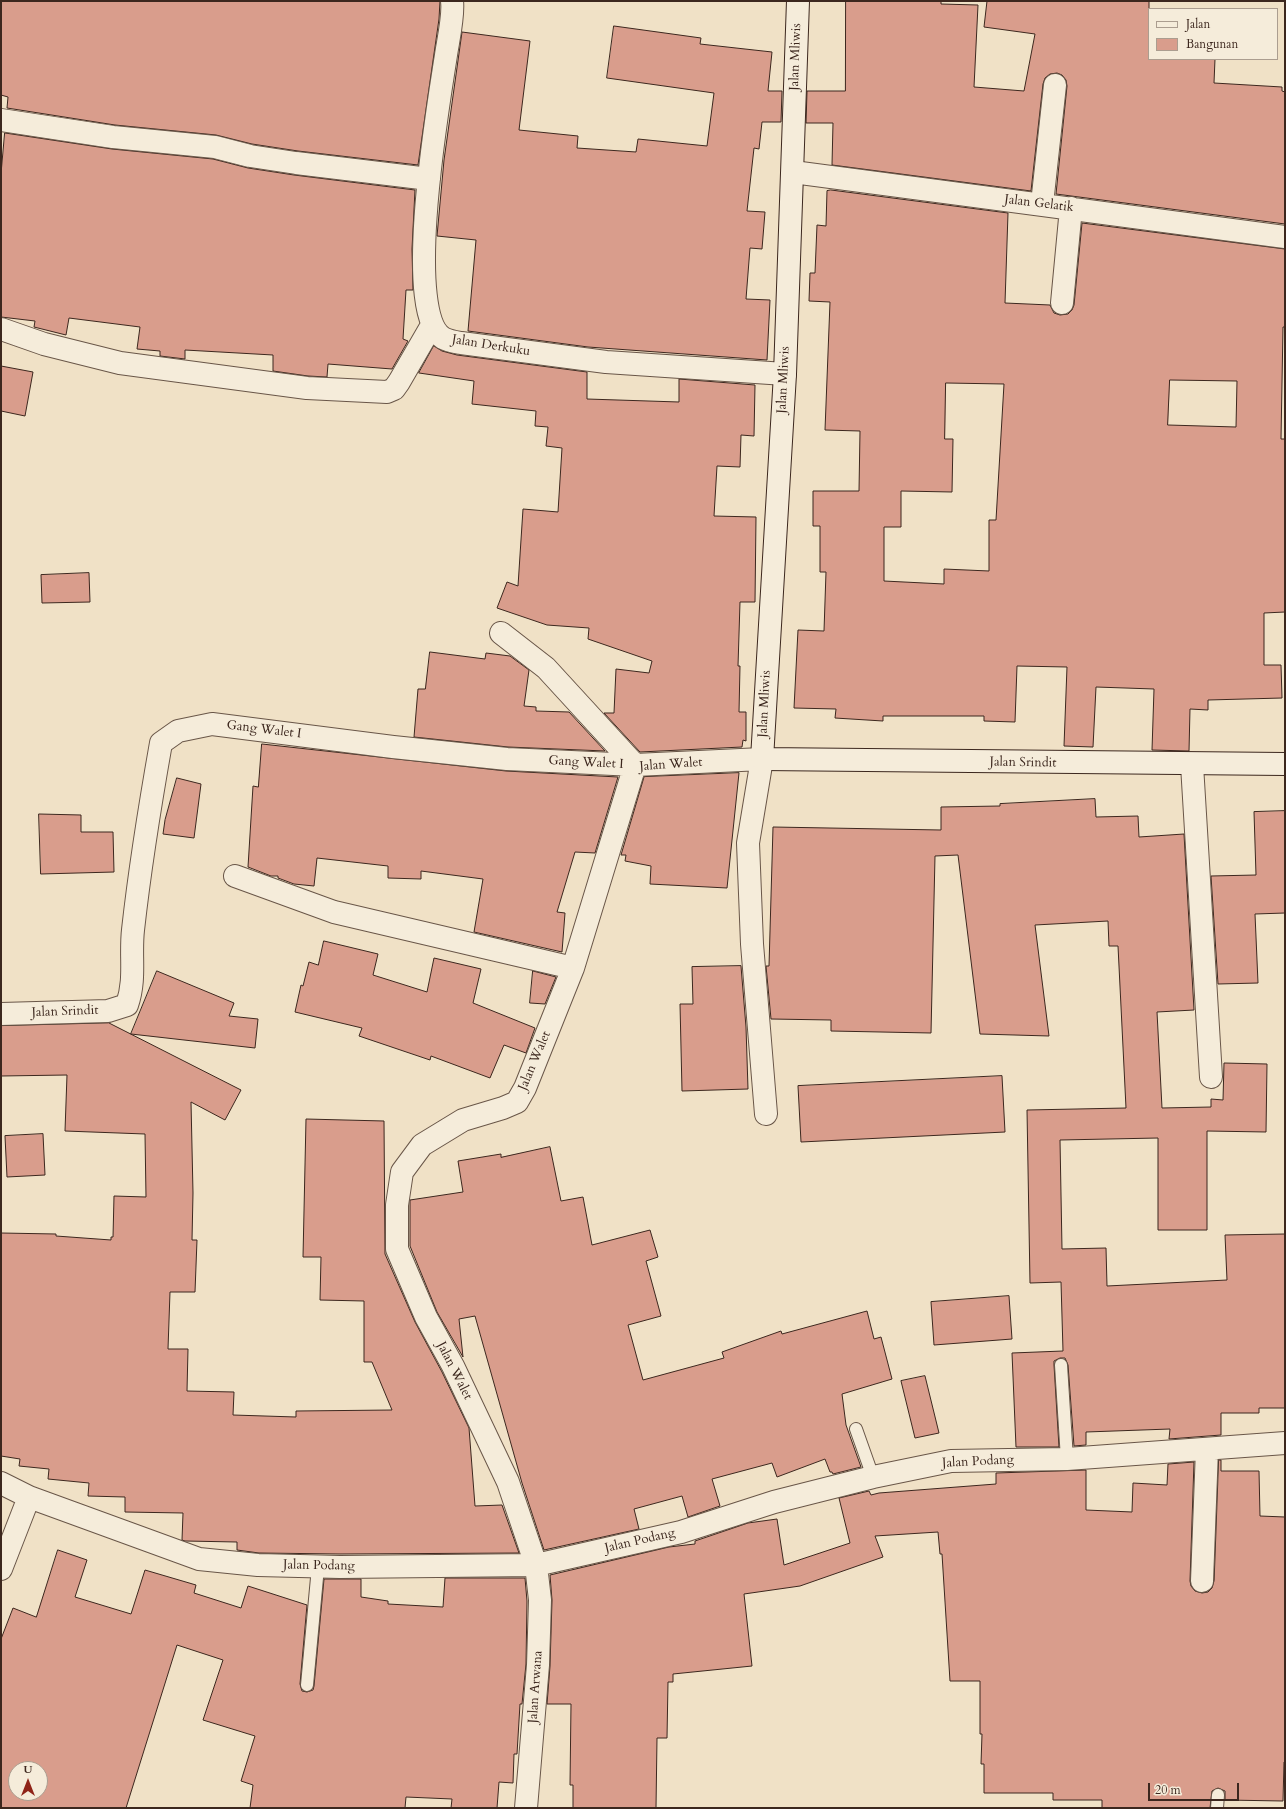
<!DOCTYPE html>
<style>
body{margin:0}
#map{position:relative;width:1286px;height:1809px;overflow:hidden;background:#f0e1c6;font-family:Cardo,serif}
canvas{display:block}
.frame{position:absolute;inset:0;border:2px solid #3c271e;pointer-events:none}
.legend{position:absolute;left:1148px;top:8px;width:130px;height:52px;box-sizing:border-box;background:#f5ecda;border:1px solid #ab9d8f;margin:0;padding:5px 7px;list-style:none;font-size:12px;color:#3c271e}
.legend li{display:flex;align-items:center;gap:8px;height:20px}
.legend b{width:20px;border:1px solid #ab9d8f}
.north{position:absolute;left:8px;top:1761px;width:40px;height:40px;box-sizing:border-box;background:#f5ecda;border:1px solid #ab9d8f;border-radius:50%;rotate:0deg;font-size:11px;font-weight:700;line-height:16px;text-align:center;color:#3c271e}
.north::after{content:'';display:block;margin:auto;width:14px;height:18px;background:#8f2418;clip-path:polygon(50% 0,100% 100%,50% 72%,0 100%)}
.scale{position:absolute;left:1148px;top:1783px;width:91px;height:18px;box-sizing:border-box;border:2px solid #3c271e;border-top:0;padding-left:5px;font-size:12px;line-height:14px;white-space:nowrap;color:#3c271e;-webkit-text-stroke:3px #f5ecda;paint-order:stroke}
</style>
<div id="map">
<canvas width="1286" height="1809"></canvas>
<div class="frame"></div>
<ul class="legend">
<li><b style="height:5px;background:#f5ecda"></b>Jalan</li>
<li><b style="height:11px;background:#d99d8c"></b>Bangunan</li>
</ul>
<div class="north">U</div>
<div class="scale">20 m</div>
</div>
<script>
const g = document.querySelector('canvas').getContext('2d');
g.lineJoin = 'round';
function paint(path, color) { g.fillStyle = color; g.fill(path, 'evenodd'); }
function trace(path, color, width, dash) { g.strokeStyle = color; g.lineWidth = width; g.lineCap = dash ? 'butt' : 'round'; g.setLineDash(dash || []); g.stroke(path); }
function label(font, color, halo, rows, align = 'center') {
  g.font = font + ' Cardo,serif'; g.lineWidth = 3; g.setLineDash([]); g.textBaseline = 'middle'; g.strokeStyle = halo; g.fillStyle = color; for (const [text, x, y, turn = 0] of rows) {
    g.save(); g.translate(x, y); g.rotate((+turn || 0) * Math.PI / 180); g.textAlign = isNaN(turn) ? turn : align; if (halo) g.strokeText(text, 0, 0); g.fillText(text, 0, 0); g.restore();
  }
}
const building = new Path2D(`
 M 1,1 L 440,1 L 439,19 L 418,165 L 298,151 L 252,144 L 216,135 L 115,125 L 7,108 L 8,97 L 1,95 Z
 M 846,1 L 941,1 L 941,4 L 978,5 L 974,87 L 1024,91 L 1035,34 L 984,27 L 987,1 L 1149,1 L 1149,59 L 1215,59 L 1214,83 L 1282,87 L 1282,91 L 1285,92 L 1285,224 L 1056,194 L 1067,86 L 1066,80 L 1062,75 L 1057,73 L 1050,74 L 1045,78 L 1043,84 L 1031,191 L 832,165 L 833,123 L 806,123 L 807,91 L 845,91 Z
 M 614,26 L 701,38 L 700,44 L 772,52 L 768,91 L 782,91 L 781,122 L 762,122 L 759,149 L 754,148 L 747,211 L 765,212 L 762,249 L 750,248 L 746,299 L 770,300 L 767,360 L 588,347 L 468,331 L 476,240 L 437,236 L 444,160 L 462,32 L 530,41 L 519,130 L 578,136 L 577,148 L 636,152 L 638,139 L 707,146 L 714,93 L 607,78 Z
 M 5,133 L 112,149 L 213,159 L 248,168 L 294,175 L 415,190 L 412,249 L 413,290 L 406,290 L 403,339 L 408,341 L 392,369 L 328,364 L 327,377 L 308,376 L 273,371 L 273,355 L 185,350 L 185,359 L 160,356 L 160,351 L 137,349 L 140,327 L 69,318 L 66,335 L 34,327 L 35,321 L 1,317 L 1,174 Z
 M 831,190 L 1008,213 L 1005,303 L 1050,305 L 1054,313 L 1060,315 L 1068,314 L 1072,310 L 1074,305 L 1082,223 L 1285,249 L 1285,327 L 1283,327 L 1281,439 L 1285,439 L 1285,612 L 1264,613 L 1264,665 L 1281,665 L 1282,698 L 1208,700 L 1208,710 L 1190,709 L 1189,751 L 1152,750 L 1154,689 L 1096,687 L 1093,747 L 1064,746 L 1067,667 L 1017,666 L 1015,722 L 984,721 L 984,716 L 883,716 L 883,721 L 835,718 L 836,709 L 794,708 L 798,630 L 824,631 L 826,572 L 820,572 L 820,526 L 813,526 L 813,491 L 859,491 L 860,431 L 825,430 L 830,302 L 809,301 L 810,273 L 815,273 L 817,225 L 826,226 L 827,191 ZM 1170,380 L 1237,381 L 1236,427 L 1168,425 ZM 946,383 L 1004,384 L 996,520 L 989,520 L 989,571 L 944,569 L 944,584 L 884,581 L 884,527 L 901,527 L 901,491 L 952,492 L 953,439 L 945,439 Z
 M 434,346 L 442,351 L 457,355 L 587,372 L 587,399 L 679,402 L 679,379 L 755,385 L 754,436 L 741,435 L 740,467 L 717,466 L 714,516 L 756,517 L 755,602 L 740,602 L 738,666 L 740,666 L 739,712 L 746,712 L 746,741 L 743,740 L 742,747 L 640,752 L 604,713 L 614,713 L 616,669 L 649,673 L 652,661 L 588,639 L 589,628 L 547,625 L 497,608 L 507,582 L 518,586 L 523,509 L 558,512 L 562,448 L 546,446 L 548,427 L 535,426 L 536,411 L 472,404 L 474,381 L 419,373 Z
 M 1,366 L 33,372 L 25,416 L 1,411 Z
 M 89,573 L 90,602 L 42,603 L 41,575 Z
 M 430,652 L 485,659 L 486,653 L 510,656 L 529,670 L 524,706 L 536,707 L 536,711 L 569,712 L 605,751 L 508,747 L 414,737 L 418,689 L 425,689 Z
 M 262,744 L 506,771 L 618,777 L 595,853 L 575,852 L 557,912 L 565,913 L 562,952 L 474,932 L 483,879 L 421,871 L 421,879 L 388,878 L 388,866 L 317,858 L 314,886 L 294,884 L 278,878 L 278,876 L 271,876 L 248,867 L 253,786 L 258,787 Z
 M 739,773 L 727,888 L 650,884 L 651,866 L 625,861 L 626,855 L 621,855 L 644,777 Z
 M 177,778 L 201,784 L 194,838 L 163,834 L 165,820 Z
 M 1095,799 L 1096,817 L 1138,816 L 1139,837 L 1184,834 L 1194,1010 L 1157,1012 L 1162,1108 L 1211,1107 L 1211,1099 L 1223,1100 L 1224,1063 L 1267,1064 L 1266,1132 L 1207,1131 L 1207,1230 L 1158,1230 L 1158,1138 L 1060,1140 L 1062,1249 L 1106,1248 L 1107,1286 L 1227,1280 L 1225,1235 L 1285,1234 L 1285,1408 L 1259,1408 L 1259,1413 L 1221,1413 L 1221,1435 L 1169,1439 L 1170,1429 L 1086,1432 L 1086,1445 L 1074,1446 L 1068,1365 L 1065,1358 L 1060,1358 L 1054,1361 L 1054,1365 L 1059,1447 L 1016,1447 L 1012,1353 L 1063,1351 L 1061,1282 L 1030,1283 L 1027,1110 L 1126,1108 L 1118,946 L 1109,946 L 1108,921 L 1035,925 L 1049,1036 L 980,1034 L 958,855 L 935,856 L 931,1033 L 831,1031 L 831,1020 L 771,1019 L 766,966 L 769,966 L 773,827 L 941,830 L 941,807 L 1000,806 L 1000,804 Z
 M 1285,811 L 1285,913 L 1255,914 L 1258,983 L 1218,984 L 1211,876 L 1256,875 L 1254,812 Z
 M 39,814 L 81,815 L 81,832 L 113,832 L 114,872 L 41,874 Z
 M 324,941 L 378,954 L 373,975 L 427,992 L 434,958 L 481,969 L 473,1003 L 535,1028 L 526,1053 L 504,1045 L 490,1078 L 431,1056 L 430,1060 L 359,1036 L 362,1028 L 295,1012 L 301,985 L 303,986 L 309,962 L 318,965 Z
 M 741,966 L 746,1027 L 748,1089 L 682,1091 L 680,1004 L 693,1004 L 692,967 Z
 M 157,971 L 234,1003 L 229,1016 L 258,1019 L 255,1048 L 131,1034 Z
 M 533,971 L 556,977 L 545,1004 L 530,1003 Z
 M 109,1023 L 241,1090 L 225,1120 L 191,1102 L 193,1193 L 192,1240 L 197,1240 L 195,1292 L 170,1292 L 168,1349 L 188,1349 L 187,1391 L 234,1392 L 233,1415 L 296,1417 L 296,1411 L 392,1410 L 372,1362 L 364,1362 L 364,1301 L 320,1300 L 321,1257 L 303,1257 L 306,1119 L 384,1121 L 385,1254 L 415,1322 L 442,1372 L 469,1428 L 475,1506 L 502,1505 L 519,1553 L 340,1554 L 259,1553 L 237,1550 L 237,1542 L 185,1541 L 182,1540 L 183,1513 L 125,1512 L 125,1497 L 88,1496 L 89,1483 L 48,1479 L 49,1469 L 19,1466 L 20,1459 L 1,1456 L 1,1233 L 56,1234 L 56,1236 L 111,1240 L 111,1237 L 113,1237 L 114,1196 L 146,1197 L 145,1134 L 65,1131 L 67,1075 L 1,1076 L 1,1026 Z
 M 1002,1076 L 1005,1132 L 801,1142 L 798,1086 Z
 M 43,1134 L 45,1175 L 7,1177 L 5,1136 Z
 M 550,1147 L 561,1201 L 583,1197 L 592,1245 L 650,1230 L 658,1257 L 646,1261 L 661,1316 L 628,1325 L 643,1380 L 724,1358 L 722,1352 L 781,1331 L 782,1334 L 867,1311 L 874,1339 L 881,1337 L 892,1379 L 842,1394 L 846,1425 L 861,1467 L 833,1474 L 832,1472 L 830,1472 L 825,1459 L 777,1477 L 772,1463 L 712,1479 L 720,1506 L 688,1517 L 682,1496 L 634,1509 L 639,1529 L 544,1550 L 522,1483 L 475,1316 L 459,1319 L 463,1357 L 437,1312 L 410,1246 L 410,1200 L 463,1192 L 458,1161 L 501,1154 L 501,1157 Z
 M 1009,1296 L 1012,1339 L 934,1345 L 931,1302 Z
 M 925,1376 L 939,1433 L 915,1438 L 901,1381 Z
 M 1219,1460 L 1221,1460 L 1221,1471 L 1259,1471 L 1260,1516 L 1285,1517 L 1285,1762 L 1284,1762 L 1283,1801 L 1225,1800 L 1225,1791 L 1218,1788 L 1212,1791 L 1210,1808 L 1102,1808 L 1102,1800 L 1053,1800 L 1053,1793 L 984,1793 L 984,1764 L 981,1764 L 982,1734 L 980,1734 L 980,1681 L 950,1681 L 942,1554 L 940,1554 L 938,1532 L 875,1536 L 883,1557 L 800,1586 L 744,1594 L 752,1666 L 673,1674 L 673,1682 L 668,1682 L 667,1738 L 657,1738 L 656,1808 L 573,1808 L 573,1785 L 570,1785 L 571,1704 L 547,1704 L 550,1666 L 552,1600 L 550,1575 L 669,1547 L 695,1544 L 695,1541 L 748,1523 L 777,1519 L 784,1565 L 850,1543 L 839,1498 L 869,1491 L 871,1495 L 879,1493 L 996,1484 L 996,1473 L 1086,1470 L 1086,1510 L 1132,1512 L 1133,1483 L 1167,1485 L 1168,1464 L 1194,1462 L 1190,1581 L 1191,1586 L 1195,1591 L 1202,1593 L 1208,1592 L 1212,1588 L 1214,1581 Z
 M 58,1550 L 87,1560 L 75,1597 L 131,1614 L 145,1570 L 196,1585 L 194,1593 L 241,1608 L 248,1586 L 307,1605 L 300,1684 L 302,1691 L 307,1692 L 313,1690 L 314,1686 L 324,1579 L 361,1579 L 361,1597 L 388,1601 L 388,1604 L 443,1607 L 445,1578 L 525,1578 L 527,1601 L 526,1664 L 522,1704 L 520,1704 L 517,1754 L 514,1754 L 513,1783 L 499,1782 L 497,1808 L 451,1808 L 452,1799 L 406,1797 L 405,1808 L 250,1808 L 253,1785 L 241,1781 L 255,1736 L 203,1720 L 223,1660 L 177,1645 L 126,1808 L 1,1808 L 1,1639 L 13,1608 L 36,1617 ZM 16,1769 L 40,1769 L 40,1793 L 16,1793 Z`);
paint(building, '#d99d8c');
trace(building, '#3c271e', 1);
const lane = new Path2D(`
 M 1061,1365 L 1067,1459
 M 856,1429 L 873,1477
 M 307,1685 L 318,1567
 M 1217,1808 L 1218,1795`);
const street = new Path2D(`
 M 452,1 C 454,15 448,41 446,55 C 439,101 402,313 443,338 C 448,341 455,342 461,343 L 606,362 L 785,374
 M 1,120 L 113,137 L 215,147 L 250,156 L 296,163 L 429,179
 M 793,172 L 1285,237
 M 1042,204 L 1055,85
 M 1062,303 L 1071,208
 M 1,329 L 44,344 L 120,363 L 307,388 L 387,392 L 394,389 L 399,382 L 432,325
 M 501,633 L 546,668 L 635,765
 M 1192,765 L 1211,1077
 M 235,876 L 334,912 L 573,968
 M 1,1014 L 108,1011 L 127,1005 C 136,979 130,956 133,930 C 140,867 150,805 161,743 L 178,731 L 212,724 L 393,747 L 507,759 L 635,765 L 762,759 L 748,843 L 752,944 L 766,1114
 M 1,1483 L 29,1497 L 199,1559 L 258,1565 L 340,1567 L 536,1565 L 681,1532 L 774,1502 L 873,1477 L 951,1461 L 1067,1459 L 1285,1443
 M 1,1569 L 29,1497
 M 1202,1581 L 1207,1449
 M 526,1808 L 538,1665 L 540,1600 L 536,1565 L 508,1482 L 453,1366 L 426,1317 L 397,1249 L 397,1205 L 402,1172 L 422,1145 L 463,1120 L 503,1108 L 517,1102 L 525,1088 L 573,968 L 635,765`);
const secondary = new Path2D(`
 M 798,1 L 785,374 L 762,759 L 1285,764`);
trace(lane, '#695648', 14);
trace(street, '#695648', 24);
trace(secondary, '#3c271e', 24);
trace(lane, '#f5ecda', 12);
trace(street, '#f5ecda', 22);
trace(secondary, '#f5ecda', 22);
label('13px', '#3c271e', '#f5ecda', [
 ["Jalan Mliwis",796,57,-88],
 ["Jalan Gelatik",1039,204,7],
 ["Jalan Derkuku",491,346,9],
 ["Jalan Mliwis",784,380,-87],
 ["Jalan Mliwis",765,704,-87],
 ["Gang Walet I",264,730,7],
 ["Gang Walet I",586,763,3],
 ["Jalan Srindit",1023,763,1],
 ["Jalan Walet",671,765,-4],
 ["Jalan Srindit",65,1012,-2],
 ["Jalan Walet",535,1061,-67],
 ["Jalan Walet",454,1371,63],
 ["Jalan Podang",978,1462,-3],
 ["Jalan Podang",640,1541,-13],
 ["Jalan Podang",319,1566,1],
 ["Jalan Arwana",536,1687,-86]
]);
</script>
